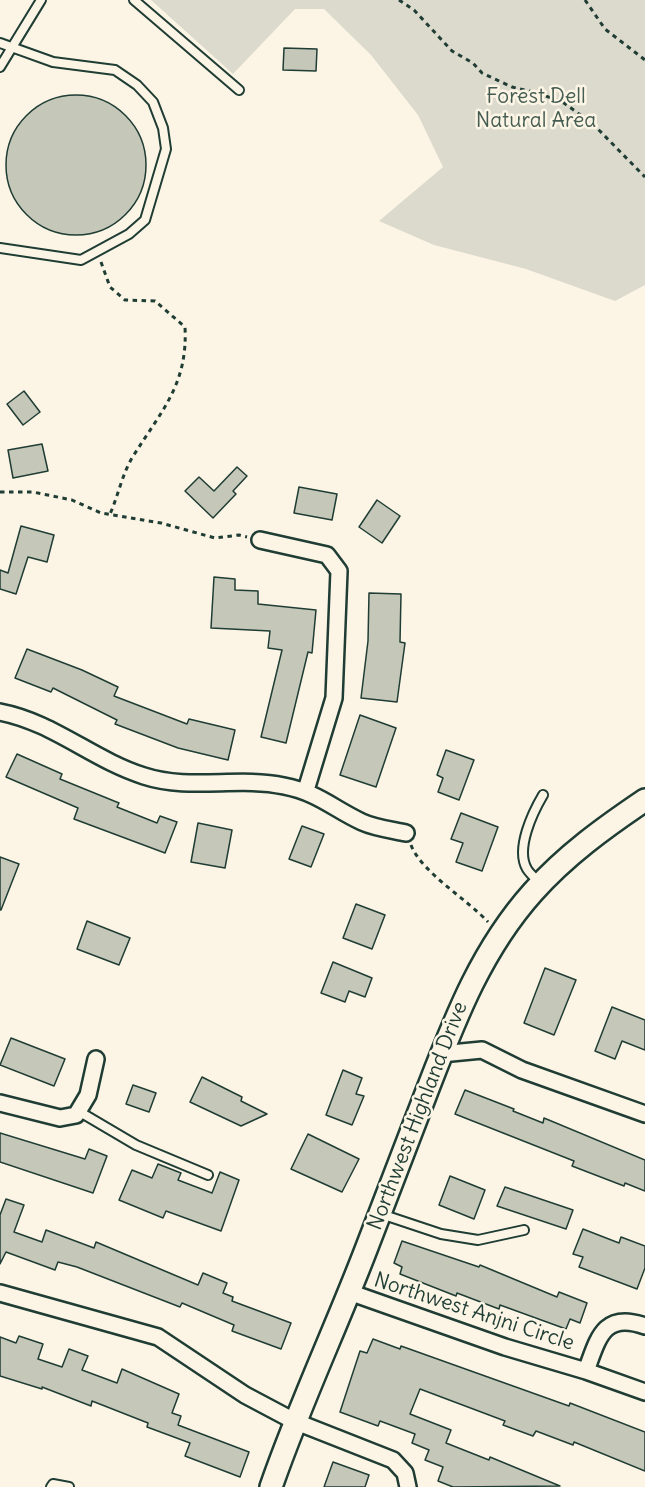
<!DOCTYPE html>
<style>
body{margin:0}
canvas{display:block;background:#fcf5e5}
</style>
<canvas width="645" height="1487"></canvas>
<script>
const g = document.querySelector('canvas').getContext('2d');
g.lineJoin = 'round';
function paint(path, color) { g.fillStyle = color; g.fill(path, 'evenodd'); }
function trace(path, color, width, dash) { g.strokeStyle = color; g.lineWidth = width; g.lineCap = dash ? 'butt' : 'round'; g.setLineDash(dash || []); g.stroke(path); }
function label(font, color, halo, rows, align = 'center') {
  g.font = font + ' Delius,sans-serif'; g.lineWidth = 5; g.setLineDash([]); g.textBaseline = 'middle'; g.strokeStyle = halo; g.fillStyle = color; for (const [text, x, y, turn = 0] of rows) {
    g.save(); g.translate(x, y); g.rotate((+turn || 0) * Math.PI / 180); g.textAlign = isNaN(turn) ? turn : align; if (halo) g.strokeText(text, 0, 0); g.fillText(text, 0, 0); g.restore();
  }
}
paint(new Path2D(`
 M 151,0 L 645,0 L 645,285 L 615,301 L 526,269 L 434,245 L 379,221 L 443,167 L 418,115 L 371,55 L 324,9 L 295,9 L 233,74 Z`), '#dcdacc');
const building = new Path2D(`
 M 284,48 L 317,49 L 316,71 L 283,70 Z
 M6 165a70 70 0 1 1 140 0a70 70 0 1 1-140 0Z
 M 24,391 L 40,412 L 23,425 L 7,404 Z
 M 42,444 L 48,471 L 13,478 L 8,450 Z
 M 237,467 L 247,476 L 233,491 L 236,494 L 213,518 L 185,491 L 199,477 L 214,491 Z
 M 299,487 L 337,494 L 332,520 L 294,513 Z
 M 377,500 L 400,516 L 382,543 L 359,527 Z
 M 21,526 L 54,535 L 47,562 L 28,557 L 16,594 L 0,589 L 0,570 L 8,573 Z
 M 214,577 L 235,579 L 235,590 L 258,591 L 258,604 L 316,610 L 312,653 L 308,652 L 286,743 L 261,737 L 282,650 L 268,648 L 270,631 L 211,628 Z
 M 369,593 L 401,594 L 400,642 L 405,643 L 397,702 L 361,698 L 368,641 Z
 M 27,649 L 82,670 L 118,687 L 114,696 L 187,724 L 189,719 L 235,730 L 228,760 L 178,748 L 115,724 L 117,720 L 53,688 L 51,692 L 15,678 Z
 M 360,715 L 396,728 L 376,787 L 340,775 Z
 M 446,750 L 474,760 L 459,800 L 438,792 L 443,778 L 437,775 Z
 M 17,754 L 62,774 L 60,779 L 119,803 L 117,807 L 157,823 L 160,816 L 177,822 L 165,853 L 74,819 L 78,808 L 6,777 Z
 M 461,813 L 498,827 L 482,871 L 456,862 L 463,843 L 451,839 Z
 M 198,823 L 232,830 L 225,868 L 191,862 Z
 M 302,826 L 324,834 L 311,867 L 289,859 Z
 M 0,857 L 19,864 L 1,910 L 0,910 Z
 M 356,904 L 385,915 L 372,949 L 343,938 Z
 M 87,921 L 130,938 L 119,965 L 77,949 Z
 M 333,962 L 372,978 L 365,997 L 349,991 L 345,1002 L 321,993 Z
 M 545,968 L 576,980 L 554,1035 L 524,1023 Z
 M 612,1007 L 645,1020 L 645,1050 L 622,1041 L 615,1059 L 595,1051 Z
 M 11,1038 L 65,1059 L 54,1086 L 0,1065 Z
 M 343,1070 L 362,1078 L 356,1094 L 364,1096 L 352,1125 L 326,1115 Z
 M 202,1077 L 242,1097 L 241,1101 L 267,1114 L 241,1126 L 190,1102 Z
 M 133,1085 L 156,1093 L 149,1112 L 126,1104 Z
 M 465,1090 L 514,1109 L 513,1111 L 543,1123 L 544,1118 L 645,1160 L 645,1191 L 625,1183 L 624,1186 L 572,1166 L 574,1161 L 455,1114 Z
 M 0,1133 L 85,1159 L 89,1149 L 107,1156 L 93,1193 L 0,1162 Z
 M 308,1134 L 359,1159 L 342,1192 L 291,1169 Z
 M 158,1164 L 181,1173 L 178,1180 L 212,1193 L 220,1172 L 239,1180 L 221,1231 L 166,1211 L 163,1218 L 119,1200 L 132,1170 L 152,1178 Z
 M 450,1176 L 485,1190 L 474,1219 L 439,1205 Z
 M 505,1187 L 573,1210 L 566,1229 L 497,1206 Z
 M 6,1199 L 24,1205 L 14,1232 L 42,1242 L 46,1230 L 94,1248 L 96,1242 L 198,1285 L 203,1273 L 227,1283 L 223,1293 L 233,1297 L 232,1301 L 291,1323 L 281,1349 L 232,1331 L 234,1325 L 182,1303 L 180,1307 L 77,1267 L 58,1262 L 55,1270 L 6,1252 L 0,1264 L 0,1215 Z
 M 583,1229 L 619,1243 L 621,1237 L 645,1246 L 645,1268 L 637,1289 L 579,1267 L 583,1257 L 573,1254 Z
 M 402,1241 L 479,1267 L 480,1265 L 557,1297 L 559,1292 L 587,1303 L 580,1323 L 570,1319 L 566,1329 L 500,1305 L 499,1309 L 457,1293 L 456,1296 L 400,1274 L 402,1267 L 394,1263 Z
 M 19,1336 L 43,1344 L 38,1359 L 62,1367 L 69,1349 L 88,1356 L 82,1370 L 117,1383 L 122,1369 L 179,1394 L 172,1413 L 181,1416 L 178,1425 L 249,1452 L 240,1477 L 185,1456 L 190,1443 L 147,1427 L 148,1423 L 92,1401 L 91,1406 L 42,1387 L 42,1389 L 0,1376 L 0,1337 L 16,1343 Z
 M 373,1339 L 400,1349 L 401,1346 L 569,1406 L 570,1403 L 645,1432 L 645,1471 L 574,1442 L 573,1445 L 536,1431 L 533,1436 L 503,1425 L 505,1421 L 420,1389 L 410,1414 L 451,1430 L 446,1443 L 489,1460 L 490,1457 L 560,1486 L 453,1487 L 438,1481 L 443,1467 L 425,1460 L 429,1450 L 412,1443 L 415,1434 L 380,1421 L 378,1426 L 340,1412 L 360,1351 L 367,1353 Z
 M 333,1462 L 369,1475 L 365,1487 L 324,1487 Z`);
paint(building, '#c5c7b9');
trace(building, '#1f3d34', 1.5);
const service = new Path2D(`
 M 134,0 L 239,90
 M 0,43 L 53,62 L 115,70 L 137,85 L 153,102 L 163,128 L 166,149 L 145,220 L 129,234 L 81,260 L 0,248
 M 0,67 L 41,0
 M 540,883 C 536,879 530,874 527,869 C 515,849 533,812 543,795
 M 80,1112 L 136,1145 L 208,1175
 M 381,1214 L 441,1234 L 478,1240 L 524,1230
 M 51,1487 L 53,1484 L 69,1487`);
const minor = new Path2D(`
 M 260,540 L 327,555 L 339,571 L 334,698 L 306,790
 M 0,712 C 53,722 93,760 144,776 C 190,791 238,776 284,786 C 319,793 332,808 362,822 C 375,828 392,830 406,833
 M 441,1054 L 482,1050 L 522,1070 L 645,1114
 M 0,1103 L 60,1118 L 76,1115 L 88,1095 L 96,1059
 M 349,1292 L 505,1347 L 586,1371 L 645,1392
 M 0,1293 L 158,1337 L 245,1395 L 294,1421 L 393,1460 L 405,1473 L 408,1487
 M 586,1371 C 598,1339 603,1311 645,1326`);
const secondary = new Path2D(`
 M 271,1487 C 299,1406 336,1328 367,1247 C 387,1195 407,1143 427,1091 C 455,1019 481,950 533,892 C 566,855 605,827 645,800`);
trace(service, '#1f3d34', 12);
trace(minor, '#1f3d34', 20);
trace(secondary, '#1f3d34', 26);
trace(new Path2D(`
 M 399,0 L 414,10 L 452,51 L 473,63 L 482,73 L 512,87 L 538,93 L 564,103 L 593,124 L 645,177
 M 585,0 L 605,29 L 645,60
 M 101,262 L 110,287 L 125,300 L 155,301 L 185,327 C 188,385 161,411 132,458 C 122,475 118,496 110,514
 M 0,492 L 33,492 L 72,500 L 101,513 L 161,523 L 215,538 L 239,535 L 247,537
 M 411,845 C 421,872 468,900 488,922`), '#1f3d34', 3, [4.5, 4.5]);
trace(service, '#fcf5e5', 8);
trace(minor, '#fcf5e5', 15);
trace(secondary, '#fcf5e5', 21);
label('21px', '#455c52', '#fcf5e5', [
 ["Forest Dell",536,97],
 ["Natural Area",536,121]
]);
label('21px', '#1f3d34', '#fcf5e5', [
 ["Northwest Highland Drive",418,1116,-69],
 ["Northwest Anjni Circle",474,1312,18]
]);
</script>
